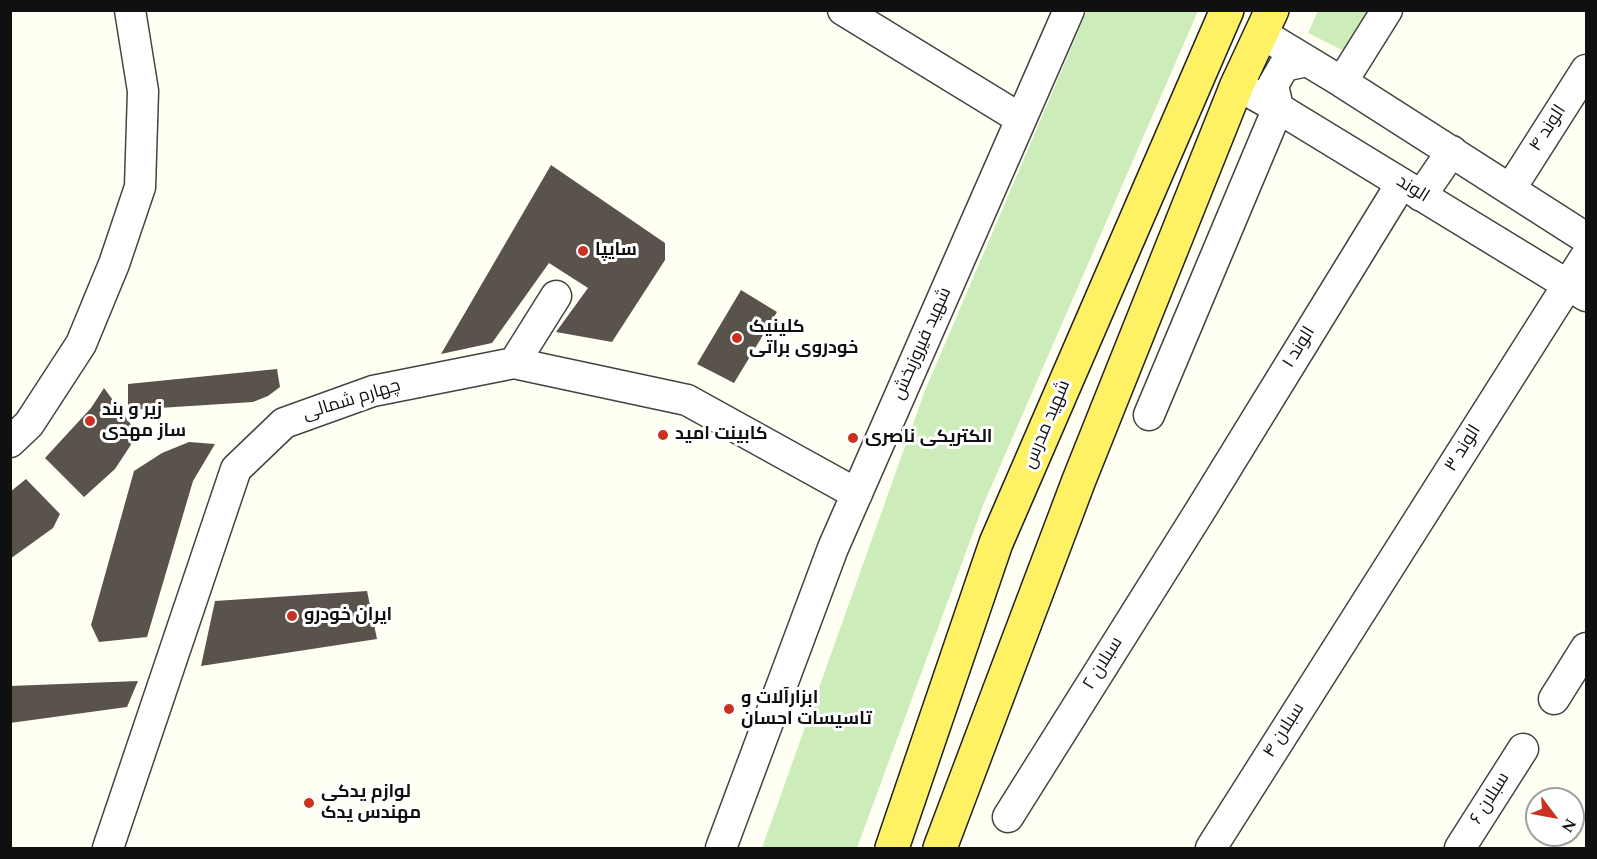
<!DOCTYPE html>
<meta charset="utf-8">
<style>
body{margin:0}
#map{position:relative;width:1597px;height:859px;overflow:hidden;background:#fffff4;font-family:Spectral,serif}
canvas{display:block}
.frame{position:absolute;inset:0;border:12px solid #101010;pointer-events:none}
.north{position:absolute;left:1525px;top:787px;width:60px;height:60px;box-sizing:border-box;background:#fff;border:2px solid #9f9f9f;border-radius:50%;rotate:122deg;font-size:16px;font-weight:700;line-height:24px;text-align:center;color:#101010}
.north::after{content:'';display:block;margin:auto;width:21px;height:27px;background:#c93220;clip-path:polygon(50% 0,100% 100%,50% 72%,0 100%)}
</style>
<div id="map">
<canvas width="1597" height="859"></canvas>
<div class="frame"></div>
<div class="north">N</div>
</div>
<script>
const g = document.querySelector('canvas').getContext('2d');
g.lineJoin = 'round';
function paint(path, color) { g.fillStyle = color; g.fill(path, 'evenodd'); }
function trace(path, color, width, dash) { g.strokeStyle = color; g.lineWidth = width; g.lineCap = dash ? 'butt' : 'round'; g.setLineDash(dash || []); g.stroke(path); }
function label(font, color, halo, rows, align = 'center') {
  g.font = font + ' Spectral,Cairo,serif'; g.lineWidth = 6; g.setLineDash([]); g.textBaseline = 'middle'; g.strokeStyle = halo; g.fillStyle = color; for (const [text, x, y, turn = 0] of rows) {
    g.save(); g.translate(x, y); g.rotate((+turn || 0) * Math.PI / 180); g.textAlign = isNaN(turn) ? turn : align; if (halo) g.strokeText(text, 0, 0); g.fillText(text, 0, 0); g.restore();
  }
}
paint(new Path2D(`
 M 1087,11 L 1198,11 L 984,503 L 857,848 L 762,848 L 924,393 Z
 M 1318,11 L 1373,11 L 1348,53 L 1308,33 Z`), '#ccecba');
paint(new Path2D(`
 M 551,165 L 665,243 L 665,260 L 612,342 L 556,332 L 588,288 L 549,263 L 492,343 L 441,354 Z
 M 741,290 L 777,312 L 734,383 L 697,364 Z
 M 277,369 L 280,387 L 268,396 L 253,402 L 128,410 L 128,384 Z
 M 104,388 L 138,434 L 115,469 L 84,497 L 45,458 L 91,408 Z
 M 189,442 L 215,444 L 193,481 L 147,637 L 99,642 L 91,625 L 134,471 L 162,453 Z
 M 26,479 L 60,514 L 53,528 L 10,559 L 10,492 Z
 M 367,591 L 377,639 L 201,666 L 215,601 Z
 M 138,681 L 127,707 L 10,723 L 10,686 Z`), '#5a534c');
const minor = new Path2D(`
 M 843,10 L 1021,119
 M 1261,33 L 1342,82 L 1586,238
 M 1342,82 L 1387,10
 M 1237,85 L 1278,108 L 1586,296
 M 1511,188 L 1586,70
 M 1421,196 L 1452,151
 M 514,363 L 556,296
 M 1149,415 L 1278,108 L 1273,85 L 1284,66 L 1307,61
 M 10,442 L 29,424 L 81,344 L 114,264 L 140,187 L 143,91 L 130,10
 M 1554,699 L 1586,648
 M 1008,817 L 1200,511 L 1401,184
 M 108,848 L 236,469 L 284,423 L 373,391 L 514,363 L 687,400 L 857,494
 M 721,848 L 833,548 L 1069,10
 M 1211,848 L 1586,256
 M 1460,848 L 1523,749`);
const major = new Path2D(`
 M 892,848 L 996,543 L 1227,10
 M 940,848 L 1079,480 L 1237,85 L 1272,10`);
trace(minor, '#434343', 33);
trace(major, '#212121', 36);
trace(minor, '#fff', 30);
trace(major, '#fef164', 33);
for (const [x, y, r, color] of [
 [583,251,6,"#c93220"],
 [737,338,6,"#c93220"],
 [90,421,6,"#c93220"],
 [663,435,6,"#c93220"],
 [853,438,6,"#c93220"],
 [292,616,6,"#c93220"],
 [729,709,6,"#c93220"],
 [309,803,6,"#c93220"]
]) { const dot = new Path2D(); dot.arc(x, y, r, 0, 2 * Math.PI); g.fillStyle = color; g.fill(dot); trace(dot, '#fff', 2); }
label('18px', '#101010', '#fff', [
 ["الوند ۴",1549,129,-57],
 ["الوند",1412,190,32],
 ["شهید فیروزبخش",923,344,-66],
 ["الوند ۱",1300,348,-58],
 ["چهارم شمالی",352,401,-17],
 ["شهید مدرس",1048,425,-67],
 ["الوند ۳",1464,449,-58],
 ["سبلان ۲",1104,664,-58],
 ["سبلان ۴",1285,731,-58],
 ["سبلان ۶",1491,799,-58]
]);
label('bold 18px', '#101010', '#fff', [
 ["سایپا",595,251],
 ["کلینیک",749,328],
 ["خودروی براتی",749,349],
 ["زیر و بند",102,411],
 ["ساز مهدی",102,432],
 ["کابینت امید",675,435],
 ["الکتریکی ناصری",865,438],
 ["ایران خودرو",304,616],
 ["ابزارآلات و",741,699],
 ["تاسیسات احسان",741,720],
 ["لوازم یدکی",321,793],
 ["مهندس یدک",321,814]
], 'left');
</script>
